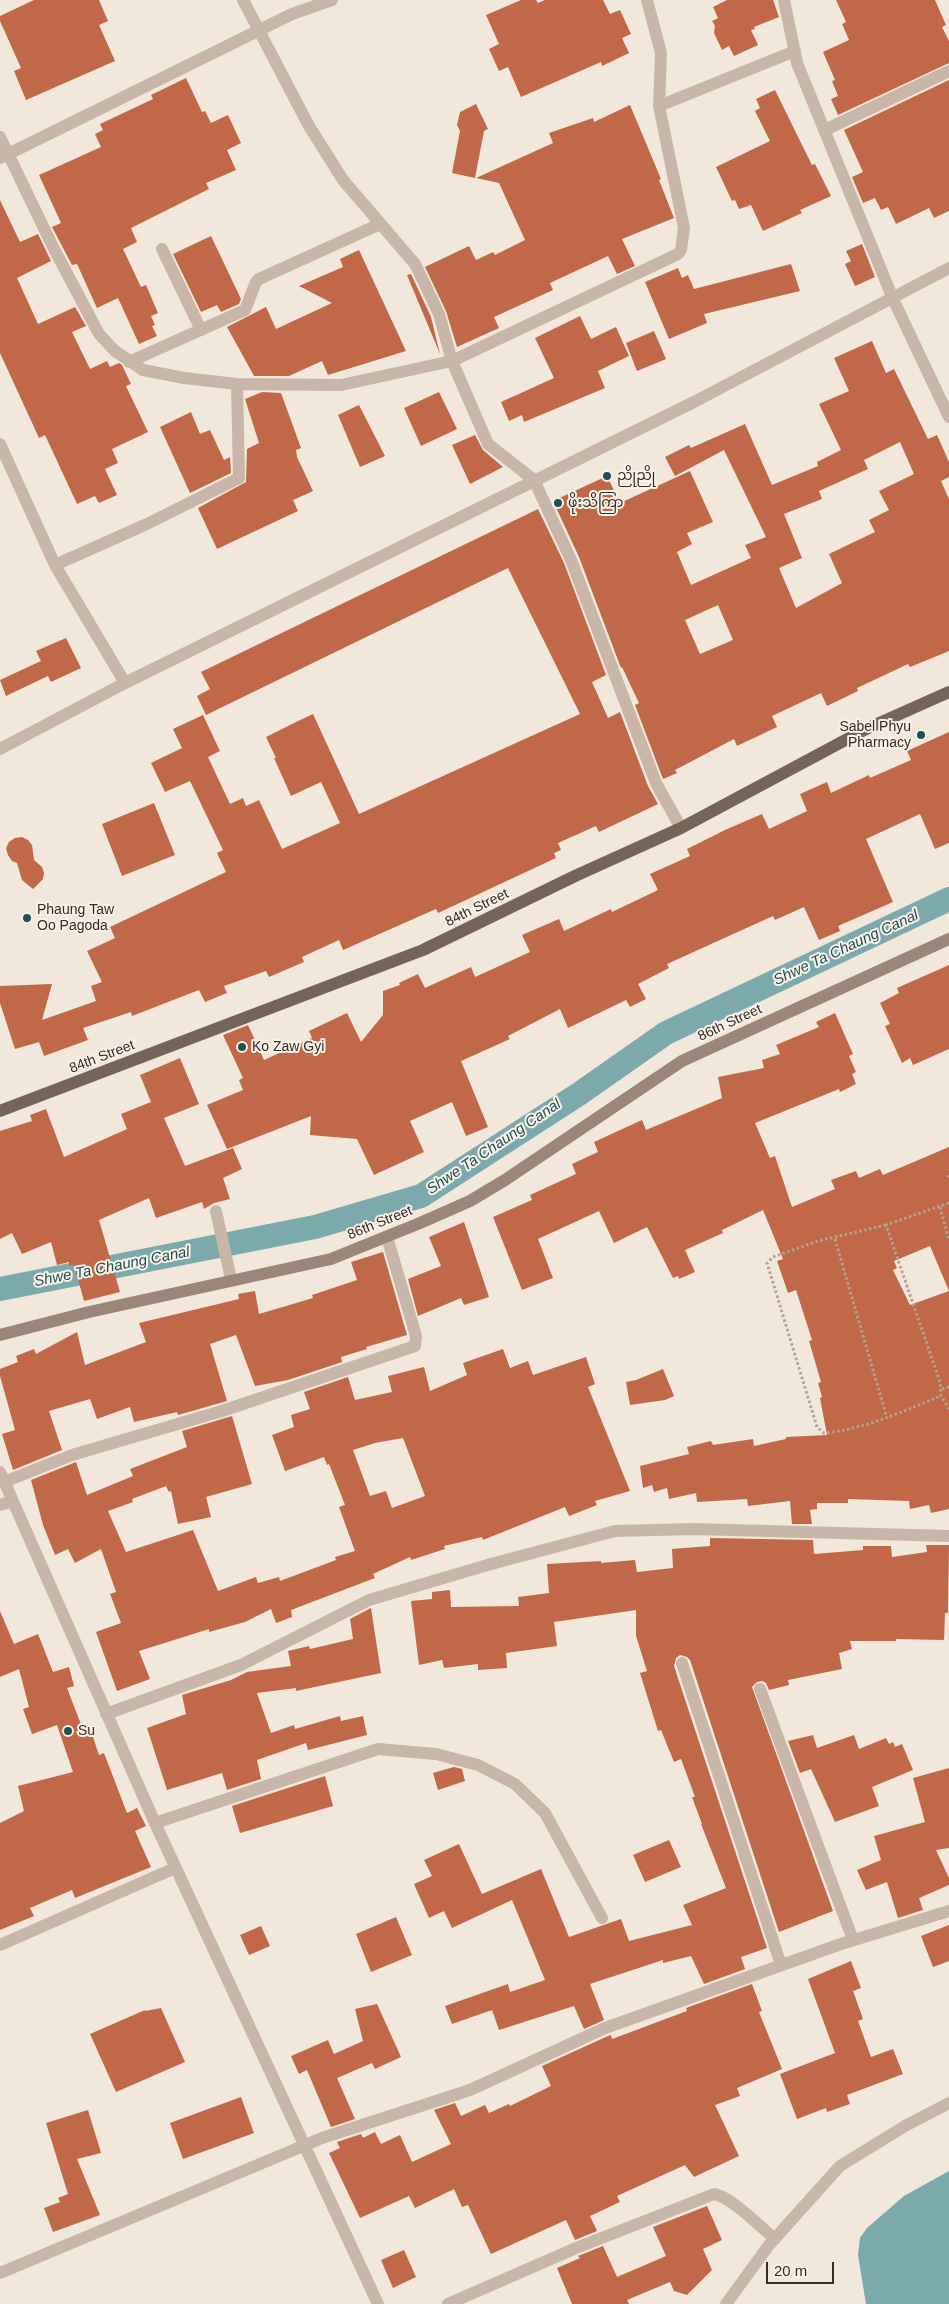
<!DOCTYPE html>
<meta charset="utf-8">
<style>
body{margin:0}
#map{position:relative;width:949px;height:2304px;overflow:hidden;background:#f1e7db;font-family:Arial,sans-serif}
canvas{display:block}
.scale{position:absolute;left:766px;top:2262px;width:68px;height:22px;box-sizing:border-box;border:2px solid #352c28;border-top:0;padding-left:6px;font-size:15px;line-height:18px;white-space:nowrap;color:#352c28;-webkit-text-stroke:4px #f8f1e7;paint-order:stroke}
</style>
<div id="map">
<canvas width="949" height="2304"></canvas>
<div class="scale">20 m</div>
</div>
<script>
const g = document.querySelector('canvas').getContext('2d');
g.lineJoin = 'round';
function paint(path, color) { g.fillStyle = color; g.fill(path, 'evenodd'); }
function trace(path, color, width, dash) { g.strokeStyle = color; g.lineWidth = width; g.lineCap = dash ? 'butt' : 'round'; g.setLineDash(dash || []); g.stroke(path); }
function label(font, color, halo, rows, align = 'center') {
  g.font = font + ' Arial,"Noto Sans Myanmar",sans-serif'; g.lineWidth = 4; g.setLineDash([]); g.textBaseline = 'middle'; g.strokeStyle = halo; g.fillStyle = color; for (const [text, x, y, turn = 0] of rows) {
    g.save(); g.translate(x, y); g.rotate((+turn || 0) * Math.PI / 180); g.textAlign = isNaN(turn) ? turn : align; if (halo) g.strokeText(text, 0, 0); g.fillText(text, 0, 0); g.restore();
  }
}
paint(new Path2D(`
 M 949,2171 L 949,2304 L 866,2304 L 858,2255 L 860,2238 L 867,2228 L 904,2196 Z`), '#7ba9ac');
trace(new Path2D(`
 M 0,1289 L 315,1227 L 421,1196 L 579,1094 L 666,1033 L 949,899`), '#7ba9ac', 24);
paint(new Path2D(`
 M 34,0 L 99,0 L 108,21 L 99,25 L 115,61 L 26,100 L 14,71 L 21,68 L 0,21 L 0,16 Z
 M 521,0 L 536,0 L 538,3 L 545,0 L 603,0 L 610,14 L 620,10 L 631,34 L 622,38 L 629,53 L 602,66 L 601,62 L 521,97 L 508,67 L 499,71 L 489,49 L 499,44 L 486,15 Z
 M 727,0 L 773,0 L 779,17 L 754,27 L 755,29 L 751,30 L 758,45 L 734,56 L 729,46 L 722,50 L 714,33 L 715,26 L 712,21 L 718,18 L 713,7 Z
 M 836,0 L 935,0 L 946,25 L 942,27 L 949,41 L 949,63 L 838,115 L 831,99 L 838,96 L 832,81 L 835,80 L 823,52 L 849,40 L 842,24 L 846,22 Z
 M 186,78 L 202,112 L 205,111 L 211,123 L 228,115 L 241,143 L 227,150 L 236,170 L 206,183 L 209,189 L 131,228 L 137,242 L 123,249 L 141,287 L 146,285 L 158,313 L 151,316 L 155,325 L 152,326 L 157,336 L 139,344 L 118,298 L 97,308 L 77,264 L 72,265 L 52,227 L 61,223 L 39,175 L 101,147 L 95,134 L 103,130 L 100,124 L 153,99 L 151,95 Z
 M 949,80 L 949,211 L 934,218 L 929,208 L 896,224 L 888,207 L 881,210 L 875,198 L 863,203 L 852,177 L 863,172 L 844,130 Z
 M 775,90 L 805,151 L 812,165 L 815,164 L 831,196 L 800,210 L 802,213 L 763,231 L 751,205 L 739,209 L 735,200 L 732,201 L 716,167 L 770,141 L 755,111 L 760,108 L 756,99 Z
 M 476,104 L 488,129 L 484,131 L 475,178 L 452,173 L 460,131 L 457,125 L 460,112 Z
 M 630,105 L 661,179 L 659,180 L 674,218 L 622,239 L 635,266 L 617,274 L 608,256 L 550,283 L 553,290 L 494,317 L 499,328 L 457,347 L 446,311 L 425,267 L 469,246 L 476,260 L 493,252 L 495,255 L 525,240 L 499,183 L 476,178 L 553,143 L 549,133 L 593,118 L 594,122 Z
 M 0,200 L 20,242 L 38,234 L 51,261 L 17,278 L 38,324 L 75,307 L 86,326 L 72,332 L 90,369 L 107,361 L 110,367 L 119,363 L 122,365 L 131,384 L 126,386 L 148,432 L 112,449 L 118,463 L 105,469 L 117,495 L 99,503 L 95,496 L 77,504 L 45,435 L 39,438 L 0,353 Z
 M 211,236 L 241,299 L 239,304 L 221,312 L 217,305 L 201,312 L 173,254 Z
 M 862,244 L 875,277 L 855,286 L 845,264 L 851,261 L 846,251 Z
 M 359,250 L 406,351 L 328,375 L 322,361 L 289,376 L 254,376 L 227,327 L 266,307 L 276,329 L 332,303 L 299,286 L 343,267 L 340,259 Z
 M 791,264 L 800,291 L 704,314 L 707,323 L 669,339 L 645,282 L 678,268 L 682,278 L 688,275 L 694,289 Z
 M 411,274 L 431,317 L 440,354 L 407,275 Z
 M 580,316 L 591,339 L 616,327 L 629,356 L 598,371 L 605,388 L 524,422 L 522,415 L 509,421 L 501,402 L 554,378 L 535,338 Z
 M 654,331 L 666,359 L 637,371 L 626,343 Z
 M 872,341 L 886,373 L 894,369 L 928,439 L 937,435 L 949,462 L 949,477 L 941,481 L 949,499 L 949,651 L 910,667 L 908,664 L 857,688 L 858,691 L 827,706 L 821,693 L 772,716 L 777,727 L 737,746 L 734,739 L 675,770 L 677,773 L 663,779 L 635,705 L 639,703 L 622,667 L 621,668 L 579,557 L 553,501 L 607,476 L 620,503 L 690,471 L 713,522 L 687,533 L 692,544 L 677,552 L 691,585 L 751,558 L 745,545 L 766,537 L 724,450 L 675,476 L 665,457 L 689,445 L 691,448 L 745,424 L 772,485 L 818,466 L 817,462 L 841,450 L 819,404 L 849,391 L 834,358 ZM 900,442 L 914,474 L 879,491 L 889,510 L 869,520 L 875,532 L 829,554 L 842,583 L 796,608 L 779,568 L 802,558 L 784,514 L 822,499 L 819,491 L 868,469 L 864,460 ZM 718,605 L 733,640 L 700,654 L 685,620 Z
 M 262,392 L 281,393 L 301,448 L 296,450 L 297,457 L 313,491 L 293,500 L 298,511 L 217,549 L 198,508 L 246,482 L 247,449 L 259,443 L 245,399 Z
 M 439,392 L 457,429 L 421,446 L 404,408 Z
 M 359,405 L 385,456 L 360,467 L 338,415 Z
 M 191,412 L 200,434 L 210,430 L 224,460 L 230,457 L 231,473 L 190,493 L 160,427 Z
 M 475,435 L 483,450 L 503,467 L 470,484 L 452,445 Z
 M 538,509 L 564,563 L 606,675 L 592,682 L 608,718 L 620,712 L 648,786 L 658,804 L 599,832 L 596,826 L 558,843 L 561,850 L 554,853 L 556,858 L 438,913 L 436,909 L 343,950 L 339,940 L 302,957 L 304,962 L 269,977 L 266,971 L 224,986 L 227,993 L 205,1002 L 199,990 L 132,1016 L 131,1012 L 83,1028 L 88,1040 L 44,1056 L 39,1042 L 15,1049 L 0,1003 L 0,986 L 52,984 L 42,1020 L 96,1001 L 91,986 L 102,982 L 87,951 L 115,938 L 110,927 L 226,872 L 217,853 L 223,850 L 190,781 L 165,792 L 151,763 L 182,748 L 173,729 L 203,715 L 220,751 L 208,757 L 230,804 L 243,798 L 246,806 L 259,800 L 282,849 L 340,823 L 321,782 L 291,796 L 274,758 L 276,758 L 266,737 L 298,721 L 313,714 L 359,814 L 580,714 L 508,568 L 206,715 L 197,696 L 210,689 L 201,672 Z
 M 66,638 L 81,668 L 51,682 L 48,676 L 6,696 L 0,680 L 41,661 L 36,651 Z
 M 949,732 L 949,843 L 935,849 L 920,814 L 866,839 L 893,902 L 838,926 L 840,931 L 819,940 L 804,907 L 775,920 L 773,916 L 667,964 L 669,968 L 638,984 L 646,999 L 630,1007 L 626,1000 L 568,1028 L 560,1009 L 508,1036 L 510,1039 L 461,1061 L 488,1127 L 466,1136 L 452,1102 L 410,1121 L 424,1152 L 374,1175 L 357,1139 L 310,1135 L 311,1116 L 227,1149 L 207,1105 L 243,1090 L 239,1080 L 243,1078 L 223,1035 L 248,1025 L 264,1060 L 312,1038 L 309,1031 L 347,1013 L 361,1042 L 383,1015 L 383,991 L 400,985 L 399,983 L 418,974 L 425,988 L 471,967 L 475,977 L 530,952 L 522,935 L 559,919 L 564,931 L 611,909 L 612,912 L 658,890 L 650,874 L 690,856 L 687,849 L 725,830 L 762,814 L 769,829 L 807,811 L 800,794 L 827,782 L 831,793 L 869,775 L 870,778 L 911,760 L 907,751 Z
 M 154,803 L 175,855 L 122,876 L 102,824 Z
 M 22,837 L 28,840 L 32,845 L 34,860 L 42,867 L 44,873 L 43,879 L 33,889 L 22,880 L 17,863 L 12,861 L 8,855 L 6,848 L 9,842 L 15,838 Z
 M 949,965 L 949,1049 L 913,1065 L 910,1058 L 902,1063 L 885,1026 L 890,1024 L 880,1003 L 899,993 L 897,988 Z
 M 835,1013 L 853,1054 L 849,1056 L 856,1072 L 852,1074 L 856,1084 L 840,1092 L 839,1089 L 755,1123 L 770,1158 L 775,1156 L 792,1207 L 835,1189 L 831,1180 L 856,1171 L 859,1178 L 880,1169 L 883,1175 L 949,1147 L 949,1291 L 930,1246 L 894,1261 L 897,1268 L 893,1270 L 910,1305 L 949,1291 L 949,1509 L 931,1513 L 929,1505 L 910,1509 L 909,1501 L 848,1499 L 848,1503 L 817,1503 L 817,1509 L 810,1510 L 812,1524 L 792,1524 L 790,1501 L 748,1506 L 747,1499 L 697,1502 L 696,1493 L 669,1499 L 667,1488 L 654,1492 L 652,1485 L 643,1488 L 640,1466 L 689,1454 L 687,1447 L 711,1441 L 713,1445 L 753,1439 L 754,1446 L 786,1439 L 786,1437 L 827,1435 L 820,1398 L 822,1397 L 818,1383 L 821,1382 L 809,1341 L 812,1340 L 796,1290 L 788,1293 L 777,1261 L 783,1259 L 763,1210 L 722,1230 L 723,1233 L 685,1250 L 695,1272 L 679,1279 L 678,1276 L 673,1278 L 647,1227 L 614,1243 L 599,1211 L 538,1239 L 553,1278 L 522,1290 L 493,1217 L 532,1200 L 530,1195 L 576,1174 L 572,1164 L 598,1152 L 594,1142 L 642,1120 L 646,1130 L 722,1098 L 718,1077 L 764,1068 L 762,1060 L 780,1054 L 776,1045 L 819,1027 L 816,1022 Z
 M 180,1058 L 199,1104 L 164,1118 L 185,1166 L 233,1148 L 242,1169 L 223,1178 L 230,1199 L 214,1203 L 204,1209 L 202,1202 L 156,1218 L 149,1198 L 99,1220 L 120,1292 L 84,1301 L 74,1265 L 69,1266 L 69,1262 L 57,1265 L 51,1242 L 22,1254 L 12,1233 L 0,1239 L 0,1131 L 32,1121 L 30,1115 L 46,1109 L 64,1157 L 127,1129 L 121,1114 L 151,1102 L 140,1075 Z
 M 464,1222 L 489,1297 L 464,1305 L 461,1298 L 418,1316 L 408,1279 L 441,1266 L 429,1237 Z
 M 383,1252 L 407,1335 L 366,1347 L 367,1349 L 341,1357 L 342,1362 L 288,1380 L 255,1386 L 236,1335 L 210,1344 L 227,1401 L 178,1415 L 177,1412 L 134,1422 L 130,1407 L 97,1419 L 90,1399 L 49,1411 L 62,1450 L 13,1470 L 2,1434 L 15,1430 L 0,1376 L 0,1369 L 18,1362 L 16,1356 L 34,1349 L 36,1354 L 77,1332 L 85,1365 L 146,1342 L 139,1323 L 239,1299 L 238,1294 L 255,1291 L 259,1314 L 313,1298 L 312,1295 L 357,1280 L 351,1262 Z
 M 503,1349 L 510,1368 L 528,1361 L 533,1375 L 586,1357 L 595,1384 L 588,1387 L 630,1491 L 595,1501 L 597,1505 L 569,1516 L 565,1507 L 483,1540 L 482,1537 L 444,1546 L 445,1549 L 411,1560 L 410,1557 L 373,1574 L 375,1578 L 291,1610 L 292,1617 L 276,1623 L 271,1609 L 245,1622 L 209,1632 L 209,1629 L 139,1651 L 150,1679 L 117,1691 L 96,1632 L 121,1623 L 110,1594 L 116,1592 L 101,1549 L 75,1563 L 68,1549 L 55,1555 L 43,1525 L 31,1480 L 76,1462 L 87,1495 L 133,1476 L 130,1469 L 187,1447 L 182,1431 L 232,1416 L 252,1484 L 206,1497 L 211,1517 L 178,1524 L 171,1491 L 169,1492 L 166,1486 L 132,1499 L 133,1502 L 108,1511 L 126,1552 L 193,1530 L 218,1591 L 256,1577 L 258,1583 L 279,1577 L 280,1581 L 336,1560 L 335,1557 L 355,1551 L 339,1507 L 345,1505 L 329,1464 L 327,1465 L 324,1457 L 285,1471 L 272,1435 L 294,1427 L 291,1415 L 310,1409 L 304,1392 L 348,1377 L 355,1400 L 392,1392 L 388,1376 L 424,1367 L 430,1391 L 467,1375 L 463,1363 ZM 403,1438 L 425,1496 L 392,1508 L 386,1491 L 370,1496 L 353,1450 L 375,1443 Z
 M 663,1369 L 674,1396 L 665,1400 L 630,1405 L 626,1382 L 636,1380 Z
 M 710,1538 L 813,1540 L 814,1554 L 863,1550 L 863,1546 L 891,1546 L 892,1557 L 927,1552 L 926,1545 L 949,1545 L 948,1613 L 945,1613 L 944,1640 L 896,1639 L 896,1641 L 850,1641 L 852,1649 L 839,1653 L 842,1669 L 788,1680 L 789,1685 L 769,1690 L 766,1683 L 762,1681 L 757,1682 L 752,1687 L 833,1911 L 779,1932 L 690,1660 L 687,1657 L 680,1655 L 676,1658 L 674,1666 L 767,1948 L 741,1957 L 745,1969 L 704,1984 L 691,1956 L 663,1963 L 663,1960 L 590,1984 L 604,2020 L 584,2029 L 574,2006 L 499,2030 L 492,2010 L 452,2024 L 445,2006 L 508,1984 L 510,1992 L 545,1980 L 512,1900 L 452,1928 L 444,1911 L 429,1918 L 414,1884 L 432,1876 L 424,1860 L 459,1844 L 482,1894 L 541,1869 L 569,1937 L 621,1919 L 629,1941 L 692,1925 L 683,1905 L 726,1888 L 701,1824 L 702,1824 L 692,1797 L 695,1797 L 681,1759 L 674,1762 L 661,1730 L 658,1731 L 640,1673 L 647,1671 L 636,1636 L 636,1610 L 554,1622 L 557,1646 L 506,1653 L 507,1668 L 478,1670 L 478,1664 L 444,1668 L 442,1660 L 419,1665 L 411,1601 L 432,1599 L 432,1592 L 450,1590 L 451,1607 L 519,1606 L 518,1597 L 549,1593 L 547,1564 L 601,1561 L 601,1563 L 635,1560 L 637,1572 L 673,1568 L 672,1549 L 710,1546 Z
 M 371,1608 L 381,1673 L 296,1691 L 296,1688 L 257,1693 L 271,1733 L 294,1725 L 295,1729 L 340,1716 L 341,1721 L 363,1716 L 367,1735 L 308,1750 L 306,1743 L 257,1760 L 261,1779 L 227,1790 L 222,1773 L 167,1790 L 147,1728 L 186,1714 L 182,1695 L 231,1680 L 247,1672 L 291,1666 L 288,1651 L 309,1646 L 310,1649 L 353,1639 L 350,1619 Z
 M 0,1611 L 14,1644 L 38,1634 L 53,1672 L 69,1667 L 74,1686 L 67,1688 L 82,1727 L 89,1725 L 99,1755 L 104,1753 L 127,1813 L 137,1808 L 146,1826 L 135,1831 L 151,1867 L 75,1898 L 72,1890 L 30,1908 L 34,1916 L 0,1930 L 0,1823 L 24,1811 L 18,1786 L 73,1772 L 57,1725 L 32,1734 L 23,1709 L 29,1707 L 19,1669 L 0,1677 Z
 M 813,1735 L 817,1748 L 854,1735 L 859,1749 L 886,1738 L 889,1744 L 893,1742 L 895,1747 L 902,1744 L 913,1770 L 872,1787 L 879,1806 L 835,1822 L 811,1769 L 800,1773 L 788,1741 Z
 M 454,1767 L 462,1769 L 465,1781 L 438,1790 L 433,1773 Z
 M 949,1768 L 949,1848 L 936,1850 L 949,1878 L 949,1885 L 919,1898 L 923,1910 L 898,1918 L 887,1882 L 866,1890 L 857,1870 L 881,1860 L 874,1836 L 925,1822 L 913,1778 Z
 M 325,1776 L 333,1806 L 240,1833 L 232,1806 Z
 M 669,1840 L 681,1867 L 645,1882 L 633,1855 Z
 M 396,1917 L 412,1955 L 371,1972 L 356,1934 Z
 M 949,1925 L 949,1961 L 933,1967 L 921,1936 Z
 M 261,1926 L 270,1946 L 249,1955 L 240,1935 Z
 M 851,1961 L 861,1988 L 853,1991 L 863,2019 L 858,2021 L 871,2057 L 893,2049 L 903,2074 L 847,2095 L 850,2104 L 827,2112 L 826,2108 L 797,2119 L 780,2074 L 835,2053 L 808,1979 Z
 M 752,1984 L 762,2011 L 759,2012 L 782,2069 L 737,2088 L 740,2096 L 715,2105 L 739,2156 L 694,2177 L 685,2165 L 617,2196 L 620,2202 L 590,2216 L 597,2231 L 575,2240 L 566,2220 L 491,2254 L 468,2205 L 462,2207 L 454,2189 L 415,2208 L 409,2196 L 360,2218 L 329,2153 L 340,2148 L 337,2142 L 361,2134 L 363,2138 L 375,2132 L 381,2144 L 400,2135 L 412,2162 L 451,2144 L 434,2110 L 455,2103 L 461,2116 L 485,2105 L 489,2113 L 509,2104 L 510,2106 L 551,2086 L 542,2066 L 608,2036 L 611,2035 L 612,2039 L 687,2011 L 686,2008 Z
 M 377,2004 L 401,2057 L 375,2069 L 372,2063 L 337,2078 L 355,2119 L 331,2127 L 307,2070 L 299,2074 L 291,2056 L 328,2040 L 334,2054 L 363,2041 L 355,2009 Z
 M 161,2008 L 185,2062 L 116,2092 L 90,2034 L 145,2010 L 145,2011 Z
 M 241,2097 L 254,2133 L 183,2159 L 170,2123 Z
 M 88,2110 L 101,2153 L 77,2159 L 100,2215 L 53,2232 L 44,2208 L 60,2202 L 58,2198 L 68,2194 L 46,2123 Z
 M 707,2206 L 722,2240 L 703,2249 L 712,2270 L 687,2295 L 674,2291 L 670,2282 L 627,2300 L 629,2304 L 572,2304 L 557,2268 L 580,2258 L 578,2256 L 603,2246 L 617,2277 L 666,2256 L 653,2227 Z
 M 404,2250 L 416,2277 L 393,2288 L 381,2260 Z`), '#c16849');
trace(new Path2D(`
 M 948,1175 L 949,1178
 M 949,1203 L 886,1225 L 940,1382 L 941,1396 L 949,1409
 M 940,1207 L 949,1241
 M 886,1225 L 818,1241 L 773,1257 L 767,1263 L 817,1427 L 824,1433 C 866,1429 903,1411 941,1396
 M 835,1239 L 887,1418
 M 942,1389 L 949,1387`), '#b4a192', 3, [2.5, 2.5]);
trace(new Path2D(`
 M 243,0 L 309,126 L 343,180 L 415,264 L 439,314 L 452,361 L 488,444 L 534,480 L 571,560 L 656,783 L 681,828
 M 647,0 L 661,53 L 659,106 L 795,51
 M 784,0 L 797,63 L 893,299 L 949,417
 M 825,130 L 949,71
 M 0,137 L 53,247 L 99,334 L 115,351 L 143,370 L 184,378 L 237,384 L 341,385 L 452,361 L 678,254 L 681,250 L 684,228 L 659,106
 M 0,158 L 292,14 L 332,0
 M 162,249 L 201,330
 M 129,362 L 245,310 L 256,282 L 259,279 L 380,224
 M 0,444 L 55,565 L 125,683
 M 55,565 L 147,524 L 239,478 L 237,384
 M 0,749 L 125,683 L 694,402 L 949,268
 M 216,1211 L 231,1279
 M 0,1472 L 155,1823 L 378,2304
 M 4,1482 L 72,1455 L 222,1411 L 415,1346 L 416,1336 L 387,1237
 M 0,1505 L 13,1501
 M 682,1663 L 781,1965
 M 760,1689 L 853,1940
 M 106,1714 L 241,1665 L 369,1600 L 491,1564 L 615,1531 L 694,1529 L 949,1536
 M 155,1823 L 378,1749 L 436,1754 L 478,1765 L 515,1784 L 545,1813 L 602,1918
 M 0,1945 L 175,1868
 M 0,2273 L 322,2138 L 470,2090 L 605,2028 L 841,1944 L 949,1911
 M 448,2304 L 576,2248 L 714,2194 C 732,2197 760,2227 775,2239
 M 726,2304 L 769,2245 L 840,2166 L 905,2126 L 949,2103`), '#c8b7a8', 12);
trace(new Path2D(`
 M 0,1335 L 89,1312 L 331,1259 L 420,1223 L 470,1201 L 505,1180 L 682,1061 L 949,939`), '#9c8679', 12);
trace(new Path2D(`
 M 0,1111 L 423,950 L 575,876 L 681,828 L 866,729 L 949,692`), '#766459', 12);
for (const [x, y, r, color] of [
 [607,476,5,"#1f5055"],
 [558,503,5,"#1f5055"],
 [921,735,5,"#1f5055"],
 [27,918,5,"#1f5055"],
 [242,1047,5,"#1f5055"],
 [68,1731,5,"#1f5055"]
]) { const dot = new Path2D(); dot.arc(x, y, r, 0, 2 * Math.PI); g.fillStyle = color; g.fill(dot); trace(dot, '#f8f1e7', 2); }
label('14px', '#352c28', '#f8f1e7', [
 ["ညိုညို",617,476],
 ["ဖိုးသိကြာ",568,503],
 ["Sabel Phyu",911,727,"right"],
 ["Pharmacy",911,743,"right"],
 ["Phaung Taw",37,910],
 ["Oo Pagoda",37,926],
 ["Ko Zaw Gyi",252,1047],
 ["Su",78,1731]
], 'left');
label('14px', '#352c28', '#f8f1e7', [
 ["84th Street",477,908,-26],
 ["86th Street",730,1023,-25],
 ["84th Street",102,1057,-21],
 ["86th Street",380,1223,-22]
]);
label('italic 15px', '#1f5055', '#f8f1e7', [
 ["Shwe Ta Chaung Canal",846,948,-25],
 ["Shwe Ta Chaung Canal",494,1147,-34],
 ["Shwe Ta Chaung Canal",112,1267,-11]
]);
</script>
